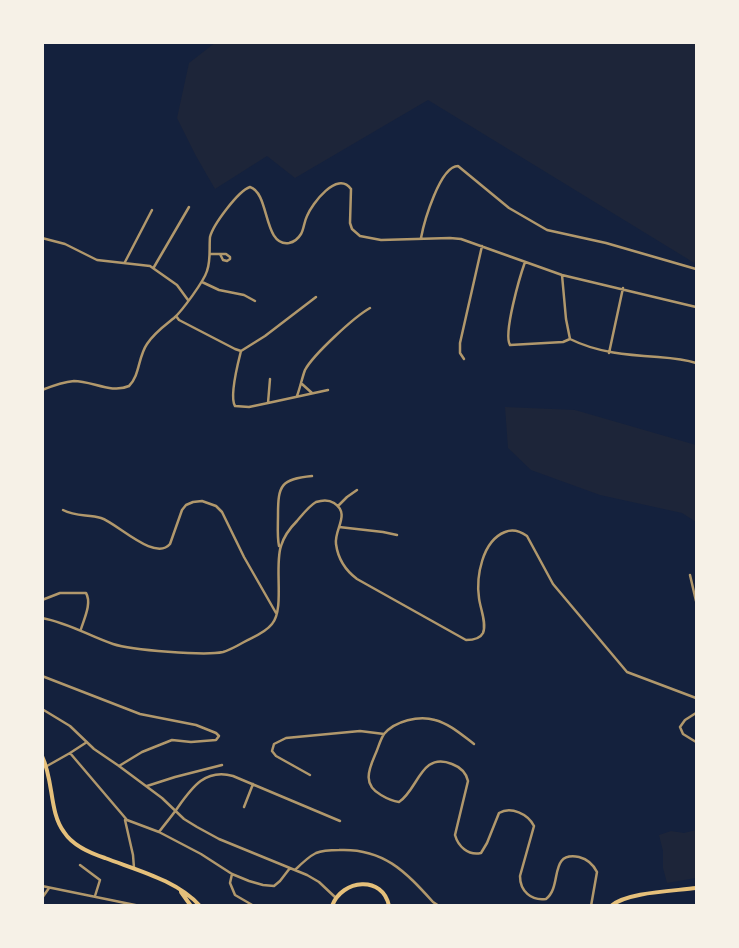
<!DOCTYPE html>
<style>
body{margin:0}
#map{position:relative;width:739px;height:948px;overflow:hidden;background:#14213d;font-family:"Fira Sans",sans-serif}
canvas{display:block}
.frame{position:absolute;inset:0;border:44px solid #f6f1e7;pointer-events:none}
</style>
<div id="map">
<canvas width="739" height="948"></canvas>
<div class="frame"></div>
</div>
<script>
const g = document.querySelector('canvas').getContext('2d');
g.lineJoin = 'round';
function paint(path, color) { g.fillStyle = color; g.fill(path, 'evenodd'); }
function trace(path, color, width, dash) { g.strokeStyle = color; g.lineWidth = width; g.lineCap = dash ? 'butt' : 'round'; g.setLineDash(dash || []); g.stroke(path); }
paint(new Path2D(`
 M 216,42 L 696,43 L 696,264 L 428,100 L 295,178 L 267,156 L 215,189 L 196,156 L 177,118 L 189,63 Z
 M 505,407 L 575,410 L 696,445 L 696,522 L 682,513 L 600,495 L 531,470 L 508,448 Z
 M 696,830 L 696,878 L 667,883 L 663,868 L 663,851 L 659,835 L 671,831 L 684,833 Z`), '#1d2539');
trace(new Path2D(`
 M 42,238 L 65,244 L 97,260 L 150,266 L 177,285 L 188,300
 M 421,238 C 424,222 440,166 458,166 L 509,208 L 547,230 L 606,243 L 696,269
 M 210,254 L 226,254 L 230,257 L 230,259 L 227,261 L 223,260 L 220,254
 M 125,262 L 152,210
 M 525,262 C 520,276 503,334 510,345 L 563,342 L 570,339 L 566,319 L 562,275
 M 154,267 L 189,207
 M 202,282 L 219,290 L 244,295 L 255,301
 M 176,316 L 179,320 L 235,349 L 241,351 L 265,336 L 316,297
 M 570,339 C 598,353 628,355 658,357 C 671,358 684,359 696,363
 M 241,351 C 238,363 229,396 235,406 L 249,407 L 268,403 L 270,379
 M 609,353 L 623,288
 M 464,359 L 460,353 L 460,343 L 482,246
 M 302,384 L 312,393
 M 42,390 C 52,386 63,382 74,381 C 92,381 112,394 129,386 C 140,375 138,357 147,344 C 154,333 164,326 174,318 C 182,311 204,281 207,271 C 211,260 209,248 210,237 C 213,225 238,191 250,187 C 270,193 263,247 289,243 C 294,242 298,239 301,234 C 304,229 304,222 307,216 C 312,204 337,170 351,189 L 350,223 L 352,229 L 360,236 L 381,240 L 450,238 L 461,239 L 562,275 L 696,307
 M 297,396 C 300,388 302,378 305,370 C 313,355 354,317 370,308
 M 268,403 L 328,390
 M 338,506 L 347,497 L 357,490
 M 63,510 C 76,517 88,514 101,518 C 117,523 155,562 170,544 L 182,510 L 186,505 L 193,502 L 202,501 L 216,506 L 222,512 L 244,557 L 276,613
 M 339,527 L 383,532 L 397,535
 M 279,546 C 277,536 278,526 278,515 C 278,485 281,479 312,476
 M 690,575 L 696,601
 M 42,600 L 60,593 L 86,593 C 92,603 84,619 81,629
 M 42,618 C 69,623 89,636 113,644 C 131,650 205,656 223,652 C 230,650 237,646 244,642 C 253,637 265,633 272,624 C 285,609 274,566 281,546 C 284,536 290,528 297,521 C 303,514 309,506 316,502 C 322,500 328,499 334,503 C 351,514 334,529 336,544 C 338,559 345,570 357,579 L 466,640 C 472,640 480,639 483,633 C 487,623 480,608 479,598 C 476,577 482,541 505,532 C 512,529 520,531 527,536 L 553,584 L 627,672 L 696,698
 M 42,676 L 140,714 L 196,725 L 216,733 L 219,736 L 216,740 L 191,742 L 172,740 L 142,752 L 119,766
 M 42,709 L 70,726 L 94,749 L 119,766 L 162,798 L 184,819 L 197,827 L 219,839 L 307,875 L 319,882 L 336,898
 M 696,713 L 685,720 L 680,727 L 683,734 L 696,742
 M 474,744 C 462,735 450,724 435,720 C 419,715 395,721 384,734 C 380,740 378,749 375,755 C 368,771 363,785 381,795 C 386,798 392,801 399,802 C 418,790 421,751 452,764 C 460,767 466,772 468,781 L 455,835 C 458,846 468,856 481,853 L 487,843 L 499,813 C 511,806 528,814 534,826 L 520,876 C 520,891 531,901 546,899 C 563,886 548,851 579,857 C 587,859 593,864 597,872 L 591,906
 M 70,753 L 87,742
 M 47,766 L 70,753 L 127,820 L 159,832 L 201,854 L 232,874 L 249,881 L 263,885 L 274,886 L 280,881 L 290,868
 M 310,775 L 276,756 L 272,751 L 274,744 L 286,738 L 360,731 L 384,734
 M 147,786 L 175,777 L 222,765
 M 244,807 L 253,784
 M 125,820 L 133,855 L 134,868
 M 159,832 C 165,824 171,817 176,810 C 191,789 204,768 233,776 L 340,821
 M 80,865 L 100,880 L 95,896
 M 295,870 C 301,864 308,857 316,853 C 323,850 332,850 339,850 C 383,848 405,871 433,902 L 439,906
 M 232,874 L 230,883 L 235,895 L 254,906
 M 42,886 L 140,906
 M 42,898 L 49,888`), '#b1986c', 2.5);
trace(new Path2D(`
 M 42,756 C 54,781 49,812 64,832 C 73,846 90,853 105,858 C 136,870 177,880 200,906
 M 181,892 L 191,906
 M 332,906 C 342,879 383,875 389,906
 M 611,906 C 626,892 675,891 696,888`), '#e5c07b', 4);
</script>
